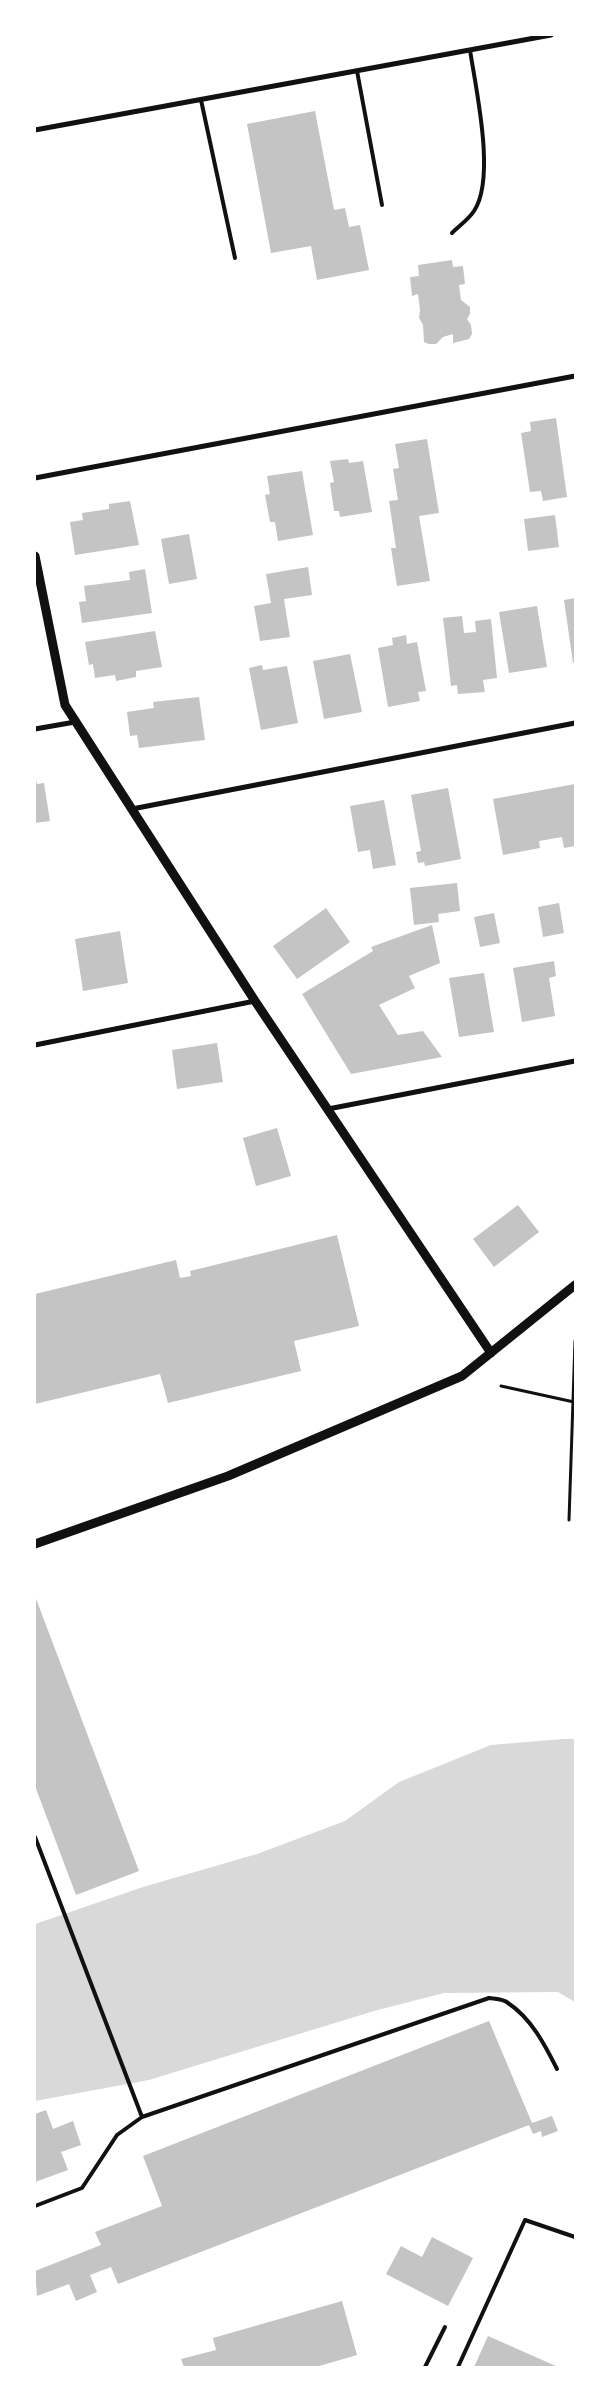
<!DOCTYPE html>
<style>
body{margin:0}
#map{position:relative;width:610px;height:2402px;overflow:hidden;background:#fff;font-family:Lora,serif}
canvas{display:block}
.frame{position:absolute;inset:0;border:36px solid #fff;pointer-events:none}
</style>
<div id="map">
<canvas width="610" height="2402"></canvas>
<div class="frame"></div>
</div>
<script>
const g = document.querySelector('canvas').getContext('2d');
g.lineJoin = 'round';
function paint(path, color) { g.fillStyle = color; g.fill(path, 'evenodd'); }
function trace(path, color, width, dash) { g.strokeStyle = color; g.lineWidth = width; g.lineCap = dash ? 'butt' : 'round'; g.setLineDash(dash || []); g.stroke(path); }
paint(new Path2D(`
 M 563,1739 L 575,1739 L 575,2002 L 558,1992 L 444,1993 L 374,2011 L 149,2080 L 35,2101 L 35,1924 L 143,1887 L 257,1854 L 345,1821 L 399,1782 L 491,1745 Z`), '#d9d9d9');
paint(new Path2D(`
 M 315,111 L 334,210 L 345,208 L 349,227 L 360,225 L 369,270 L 317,280 L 311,246 L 271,253 L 247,124 Z
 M 452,260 L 453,267 L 463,266 L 465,284 L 459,285 L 461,300 L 470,307 L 470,314 L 467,319 L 471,325 L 472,334 L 469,339 L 453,343 L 453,334 L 443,337 L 436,344 L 429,344 L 424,342 L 423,325 L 419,318 L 420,310 L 418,294 L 412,296 L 410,277 L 419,276 L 418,265 Z
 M 556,418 L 567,497 L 543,501 L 541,491 L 530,492 L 521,433 L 531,431 L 530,422 Z
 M 427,439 L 439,513 L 419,516 L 430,581 L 397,586 L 391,548 L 396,548 L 389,501 L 398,500 L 393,469 L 399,468 L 395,444 Z
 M 348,459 L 349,463 L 363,461 L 372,512 L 340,517 L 339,511 L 334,511 L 330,483 L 334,482 L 330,461 Z
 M 302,471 L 313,535 L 278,541 L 275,522 L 270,522 L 265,495 L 270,494 L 267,476 Z
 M 130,501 L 139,545 L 75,555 L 70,522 L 83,520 L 82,513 L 109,509 L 109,504 Z
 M 555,515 L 559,547 L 528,551 L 524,519 Z
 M 189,534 L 197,579 L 169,584 L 161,539 Z
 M 308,567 L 312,595 L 284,599 L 290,637 L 260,641 L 254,606 L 271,603 L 266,574 Z
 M 145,569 L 152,613 L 82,623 L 79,602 L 86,601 L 84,586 L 130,580 L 129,572 Z
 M 575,598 L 575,662 L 573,663 L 564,600 Z
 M 537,606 L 547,667 L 509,673 L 499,612 Z
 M 462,616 L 464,633 L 476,632 L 475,621 L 491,619 L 497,678 L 483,680 L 485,692 L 458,694 L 457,685 L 451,686 L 443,618 Z
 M 155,631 L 162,667 L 136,671 L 136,677 L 116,681 L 115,675 L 95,678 L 93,664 L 89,665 L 85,642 Z
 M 406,635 L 407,644 L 417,642 L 426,691 L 418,692 L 420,701 L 388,707 L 378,648 L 393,645 L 392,638 Z
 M 350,654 L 362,712 L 324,719 L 313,661 Z
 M 262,665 L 263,670 L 287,666 L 298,723 L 261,730 L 249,668 Z
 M 199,697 L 205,740 L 139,748 L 137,735 L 130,736 L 127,712 L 154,708 L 153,702 Z
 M 35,776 L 37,784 L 44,783 L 50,821 L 35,823 Z
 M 575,784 L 575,846 L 564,848 L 562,837 L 539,841 L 540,848 L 503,855 L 493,799 Z
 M 448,788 L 461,859 L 425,866 L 424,862 L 418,863 L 416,852 L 421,851 L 411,795 Z
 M 384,800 L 396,865 L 373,869 L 370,850 L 358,852 L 350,806 Z
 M 457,883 L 460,911 L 438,914 L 439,922 L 414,925 L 410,888 Z
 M 559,903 L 564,933 L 543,937 L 538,907 Z
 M 326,908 L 350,942 L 297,979 L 273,946 Z
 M 494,913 L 500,943 L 480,947 L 474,917 Z
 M 432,925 L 440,963 L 409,976 L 415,988 L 379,1005 L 398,1035 L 423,1031 L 442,1057 L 351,1074 L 302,994 L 373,951 L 371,947 Z
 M 120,931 L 128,983 L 83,991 L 75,939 Z
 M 554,961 L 556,976 L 549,978 L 555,1016 L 522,1022 L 513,968 Z
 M 484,973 L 494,1032 L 459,1037 L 449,978 Z
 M 217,1043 L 223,1082 L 177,1089 L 172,1050 Z
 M 277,1128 L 291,1176 L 256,1186 L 243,1138 Z
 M 518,1205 L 539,1232 L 494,1267 L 473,1239 Z
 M 337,1235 L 359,1326 L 294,1341 L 301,1371 L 168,1403 L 160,1374 L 35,1404 L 35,1294 L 176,1260 L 180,1278 L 191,1276 L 190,1271 Z
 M 35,1596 L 139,1871 L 76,1895 L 35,1786 Z
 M 489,2021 L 532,2123 L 552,2116 L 558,2131 L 542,2137 L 541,2131 L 533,2134 L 529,2125 L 118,2284 L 111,2267 L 90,2275 L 97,2292 L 76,2301 L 69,2284 L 37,2296 L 35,2271 L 101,2245 L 95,2232 L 162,2206 L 143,2156 Z
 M 46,2110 L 53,2129 L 73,2121 L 81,2145 L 61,2152 L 68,2170 L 35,2182 L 35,2114 Z
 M 432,2237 L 473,2258 L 448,2306 L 386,2274 L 401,2246 L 422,2257 Z
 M 342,2301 L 357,2355 L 316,2367 L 184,2367 L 181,2359 L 216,2350 L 213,2338 Z
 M 488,2336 L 558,2367 L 474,2367 Z`), '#c4c4c4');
trace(new Path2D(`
 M 501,1386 L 574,1402
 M 569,1520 L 575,1341`), '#111', 3);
trace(new Path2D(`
 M 357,71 L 382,205
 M 201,100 L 235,258
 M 452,233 C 459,226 469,219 474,211 C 496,178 476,90 470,50
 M 35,1837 L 142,2117
 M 35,2206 L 82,2188 L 117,2135 L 142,2117 L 489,1998 C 495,1999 504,1999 508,2003 C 531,2018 545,2045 557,2069
 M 425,2367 L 445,2327
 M 458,2367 L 525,2220 L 575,2237`), '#111', 4);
trace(new Path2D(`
 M 35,130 L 551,35
 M 35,478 L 575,376
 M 35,729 L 75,722
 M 132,809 L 575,723
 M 35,1045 L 255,1001
 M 328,1109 L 575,1061`), '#111', 5);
trace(new Path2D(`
 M 35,556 L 65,705 L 255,1001 L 491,1353
 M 35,1544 L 228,1476 L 462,1376 L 575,1285`), '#111', 9);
</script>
